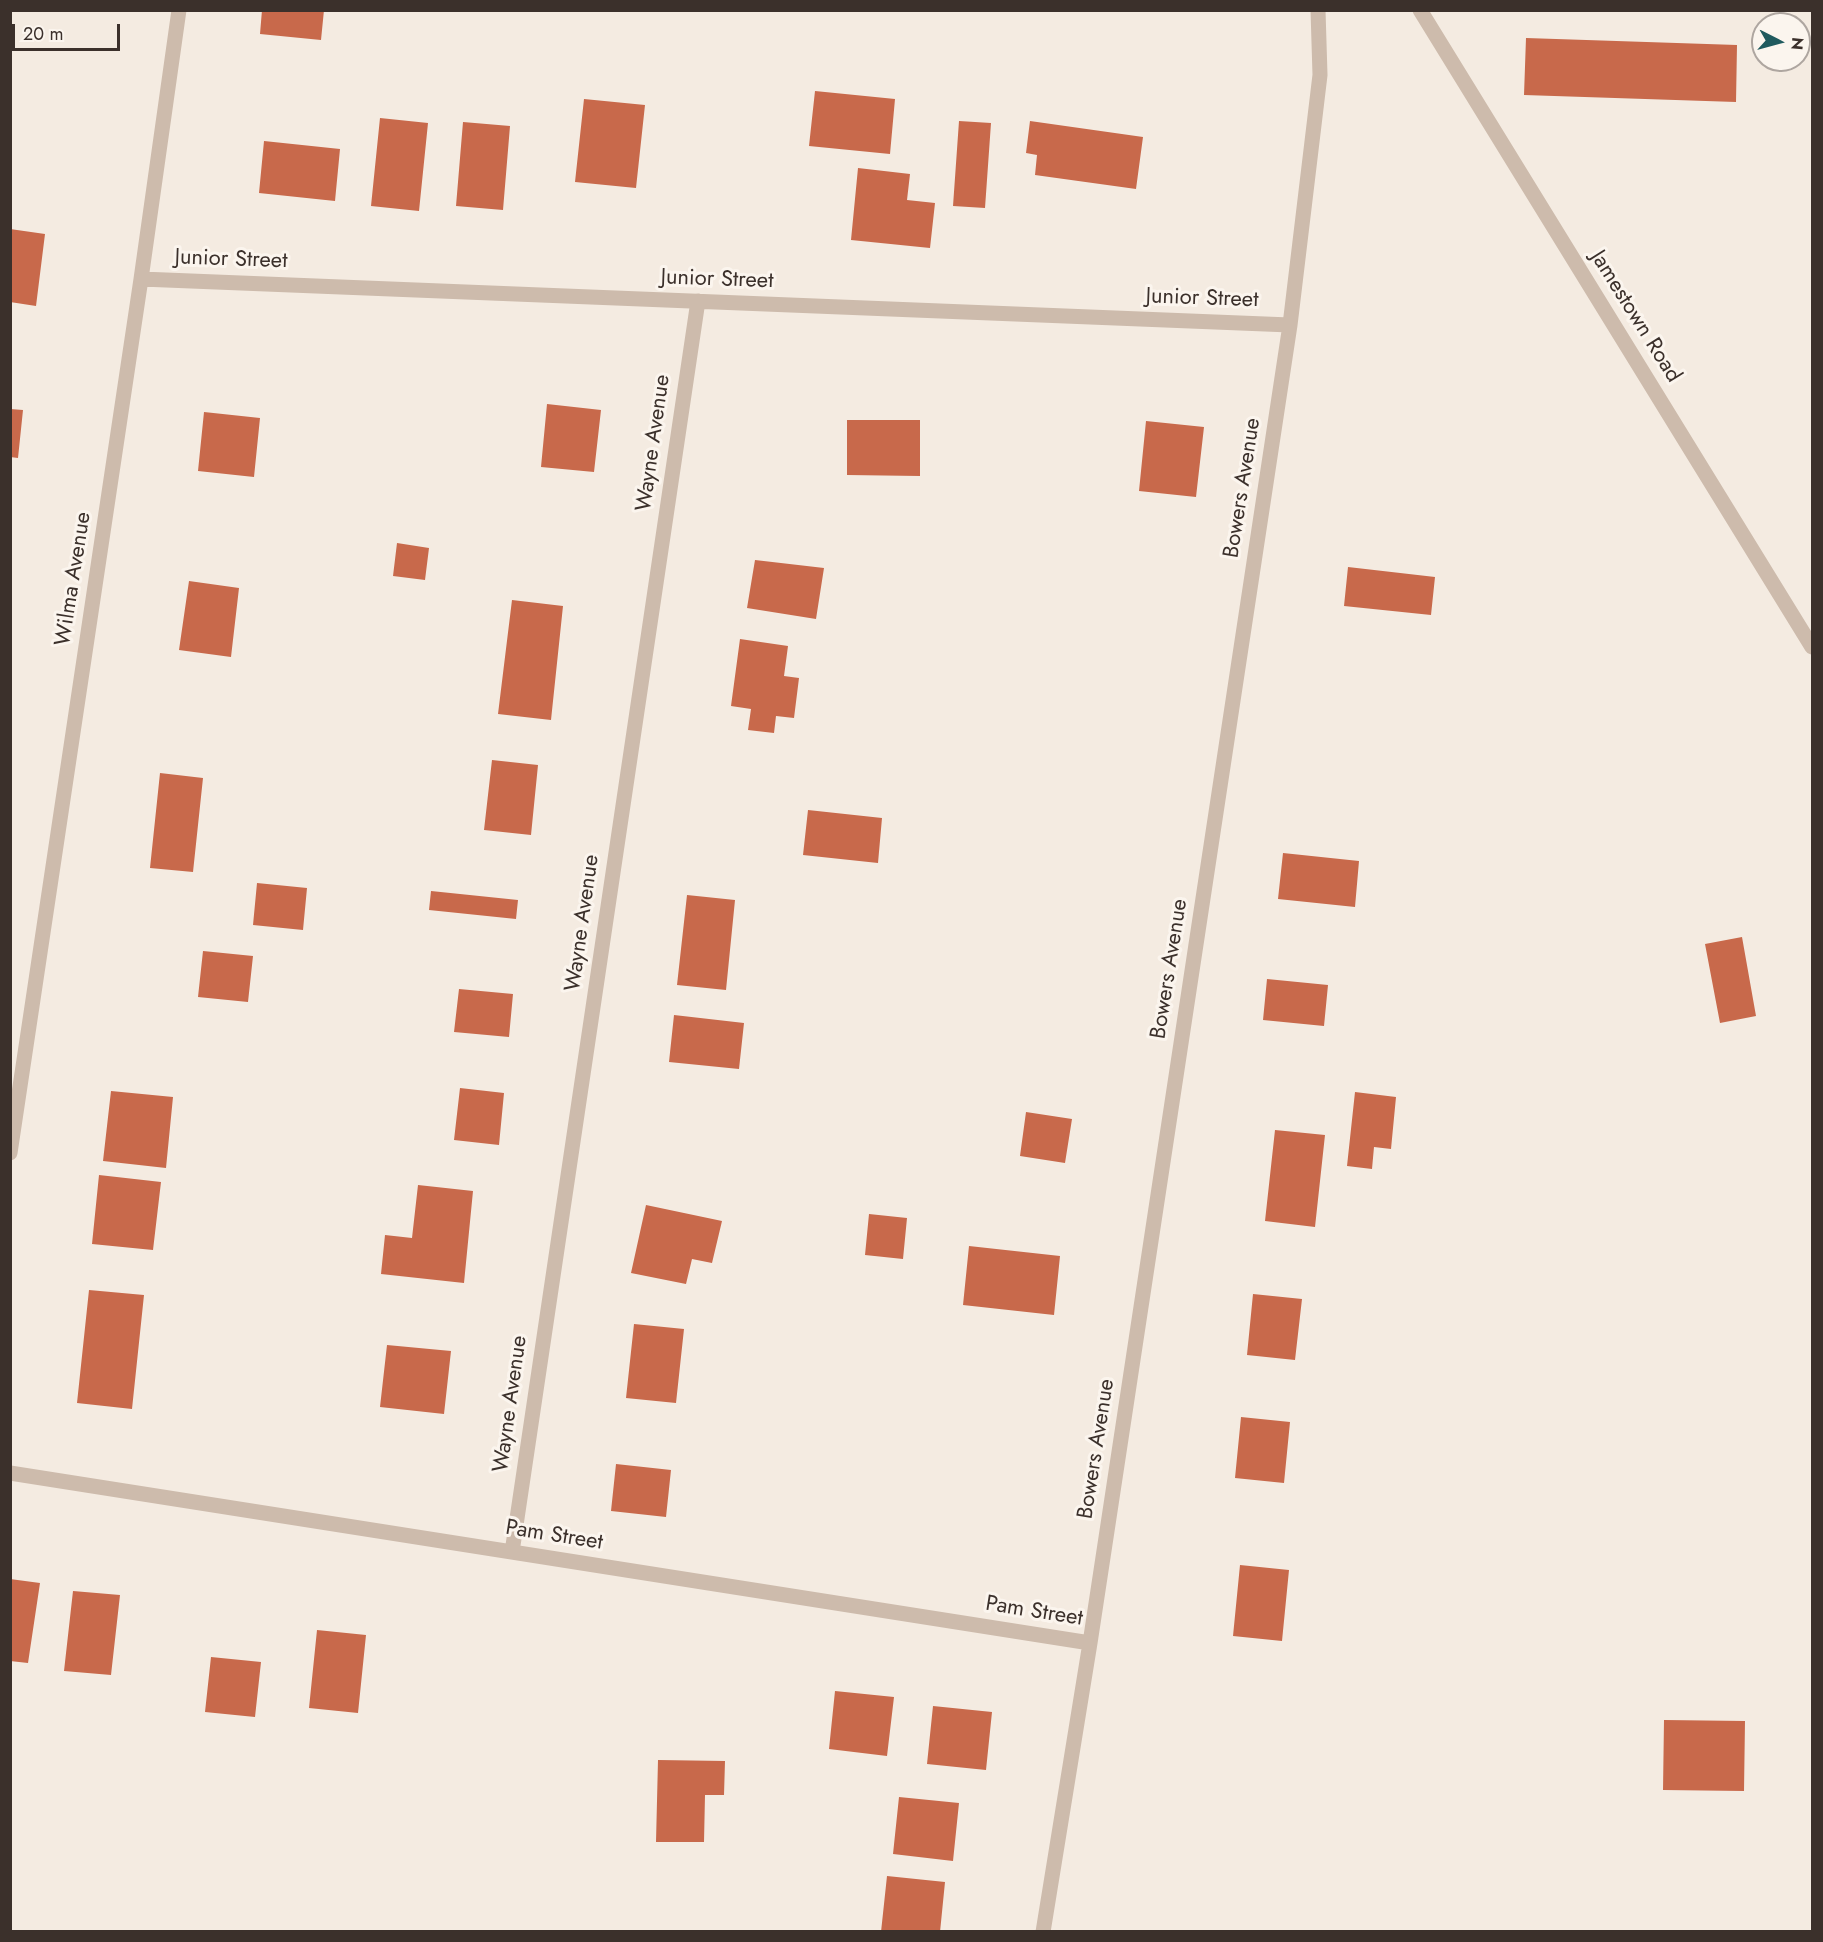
<!DOCTYPE html>
<style>
body{margin:0}
#map{position:relative;width:1823px;height:1942px;overflow:hidden;background:#f4ebe1;font-family:Jost,sans-serif}
canvas{display:block}
.frame{position:absolute;inset:0;border:12px solid #3b302b;pointer-events:none}
.north{position:absolute;left:1751px;top:12px;width:60px;height:60px;box-sizing:border-box;background:#fbf5ee;border:2px solid #aea6a0;border-radius:50%;rotate:96deg;font-size:16px;font-weight:700;line-height:24px;text-align:center;color:#3b302b}
.north::after{content:'';display:block;margin:auto;width:21px;height:27px;background:#1f5a5e;clip-path:polygon(50% 0,100% 100%,50% 72%,0 100%)}
.scale{position:absolute;left:12px;top:24px;width:108px;height:27px;box-sizing:border-box;border:3px solid #3b302b;border-top:0;padding-left:8px;font-size:18px;line-height:21px;white-space:nowrap;color:#3b302b;-webkit-text-stroke:4px #fbf5ee;paint-order:stroke}
</style>
<div id="map">
<canvas width="1823" height="1942"></canvas>
<div class="frame"></div>
<div class="north">N</div>
<div class="scale">20 m</div>
</div>
<script>
const g = document.querySelector('canvas').getContext('2d');
g.lineJoin = 'round';
function paint(path, color) { g.fillStyle = color; g.fill(path, 'evenodd'); }
function trace(path, color, width, dash) { g.strokeStyle = color; g.lineWidth = width; g.lineCap = dash ? 'butt' : 'round'; g.setLineDash(dash || []); g.stroke(path); }
function label(font, color, halo, rows, align = 'center') {
  g.font = font + ' Jost,sans-serif'; g.lineWidth = 6; g.setLineDash([]); g.textBaseline = 'middle'; g.strokeStyle = halo; g.fillStyle = color; for (const [text, x, y, turn = 0] of rows) {
    g.save(); g.translate(x, y); g.rotate((+turn || 0) * Math.PI / 180); g.textAlign = isNaN(turn) ? turn : align; if (halo) g.strokeText(text, 0, 0); g.fillText(text, 0, 0); g.restore();
  }
}
paint(new Path2D(`
 M 262,10 L 324,10 L 321,40 L 260,34 Z
 M 1526,38 L 1737,45 L 1736,102 L 1524,95 Z
 M 815,91 L 895,99 L 890,154 L 809,146 Z
 M 584,99 L 645,105 L 636,188 L 575,182 Z
 M 380,118 L 428,123 L 419,211 L 371,206 Z
 M 959,121 L 991,123 L 985,208 L 953,206 Z
 M 1030,121 L 1143,137 L 1136,189 L 1035,175 L 1037,155 L 1026,153 Z
 M 463,122 L 510,126 L 503,210 L 456,206 Z
 M 264,141 L 340,149 L 335,201 L 259,193 Z
 M 858,168 L 910,174 L 907,200 L 935,203 L 930,248 L 851,240 Z
 M 10,229 L 45,234 L 36,306 L 10,302 Z
 M 547,404 L 601,410 L 594,472 L 541,467 Z
 M 10,409 L 23,410 L 18,458 L 10,457 Z
 M 204,412 L 260,418 L 254,477 L 198,471 Z
 M 847,420 L 920,420 L 920,476 L 847,475 Z
 M 1146,421 L 1204,427 L 1196,497 L 1139,491 Z
 M 397,543 L 429,548 L 425,580 L 393,576 Z
 M 755,560 L 824,568 L 816,619 L 747,608 Z
 M 1348,567 L 1435,577 L 1431,615 L 1344,606 Z
 M 189,581 L 239,588 L 231,657 L 179,650 Z
 M 512,600 L 563,606 L 551,720 L 498,714 Z
 M 740,639 L 788,646 L 784,676 L 799,678 L 794,718 L 776,716 L 774,733 L 748,730 L 751,709 L 731,706 Z
 M 492,760 L 538,765 L 531,835 L 484,830 Z
 M 160,773 L 203,778 L 193,872 L 150,868 Z
 M 808,810 L 882,818 L 878,863 L 803,855 Z
 M 1283,853 L 1359,861 L 1355,907 L 1278,899 Z
 M 257,883 L 307,888 L 303,930 L 253,925 Z
 M 431,891 L 518,900 L 516,919 L 429,910 Z
 M 687,895 L 735,900 L 726,990 L 677,985 Z
 M 1742,937 L 1756,1016 L 1720,1023 L 1705,944 Z
 M 203,951 L 253,956 L 248,1002 L 198,997 Z
 M 1267,979 L 1328,985 L 1324,1026 L 1263,1020 Z
 M 459,989 L 513,994 L 509,1037 L 454,1032 Z
 M 674,1015 L 744,1023 L 739,1069 L 669,1062 Z
 M 460,1088 L 504,1093 L 499,1145 L 454,1140 Z
 M 111,1091 L 173,1097 L 166,1168 L 103,1161 Z
 M 1355,1092 L 1396,1097 L 1391,1149 L 1374,1147 L 1372,1169 L 1347,1166 Z
 M 1026,1112 L 1072,1119 L 1065,1163 L 1020,1156 Z
 M 1275,1130 L 1325,1135 L 1315,1227 L 1265,1221 Z
 M 99,1175 L 161,1182 L 153,1250 L 92,1244 Z
 M 418,1185 L 473,1191 L 464,1283 L 381,1274 L 385,1235 L 412,1238 Z
 M 646,1205 L 722,1221 L 712,1263 L 692,1259 L 686,1284 L 631,1273 Z
 M 869,1214 L 907,1218 L 903,1259 L 865,1255 Z
 M 969,1246 L 1060,1256 L 1054,1315 L 963,1305 Z
 M 89,1290 L 144,1295 L 132,1409 L 77,1403 Z
 M 1253,1294 L 1302,1299 L 1295,1360 L 1247,1355 Z
 M 634,1324 L 684,1329 L 676,1403 L 626,1398 Z
 M 387,1345 L 451,1351 L 444,1414 L 380,1407 Z
 M 1241,1417 L 1290,1422 L 1284,1483 L 1235,1478 Z
 M 616,1464 L 671,1470 L 666,1517 L 611,1511 Z
 M 1240,1565 L 1289,1570 L 1282,1641 L 1233,1636 Z
 M 10,1579 L 40,1583 L 28,1663 L 10,1661 Z
 M 73,1591 L 120,1595 L 111,1675 L 64,1671 Z
 M 317,1630 L 366,1635 L 358,1713 L 309,1708 Z
 M 211,1657 L 261,1662 L 255,1717 L 205,1712 Z
 M 835,1691 L 894,1697 L 887,1756 L 829,1749 Z
 M 933,1706 L 992,1712 L 986,1770 L 927,1764 Z
 M 1664,1720 L 1745,1721 L 1744,1791 L 1663,1790 Z
 M 658,1760 L 725,1761 L 724,1795 L 705,1795 L 704,1842 L 656,1842 Z
 M 899,1797 L 959,1803 L 953,1861 L 893,1854 Z
 M 887,1876 L 945,1882 L 940,1932 L 881,1932 Z`), '#c8694b');
trace(new Path2D(`
 M 1420,10 L 1812,647
 M 141,279 L 1290,325
 M 10,1153 L 141,279 L 179,10
 M 10,1473 L 1090,1643
 M 512,1552 L 698,301
 M 1043,1932 L 1090,1643 L 1290,325 L 1320,75 L 1318,10`), '#cdbbac', 15);
label('22px', '#3b302b', '#fbf5ee', [
 ["Junior Street",231,260,2],
 ["Junior Street",717,280,2],
 ["Junior Street",1202,299,2],
 ["Jamestown Road",1635,317,58],
 ["Wayne Avenue",654,443,-82],
 ["Bowers Avenue",1243,488,-81],
 ["Wilma Avenue",74,579,-81],
 ["Wayne Avenue",583,923,-82],
 ["Bowers Avenue",1170,969,-81],
 ["Wayne Avenue",511,1404,-82],
 ["Bowers Avenue",1097,1449,-81],
 ["Pam Street",554,1536,9],
 ["Pam Street",1034,1612,9]
]);
</script>
